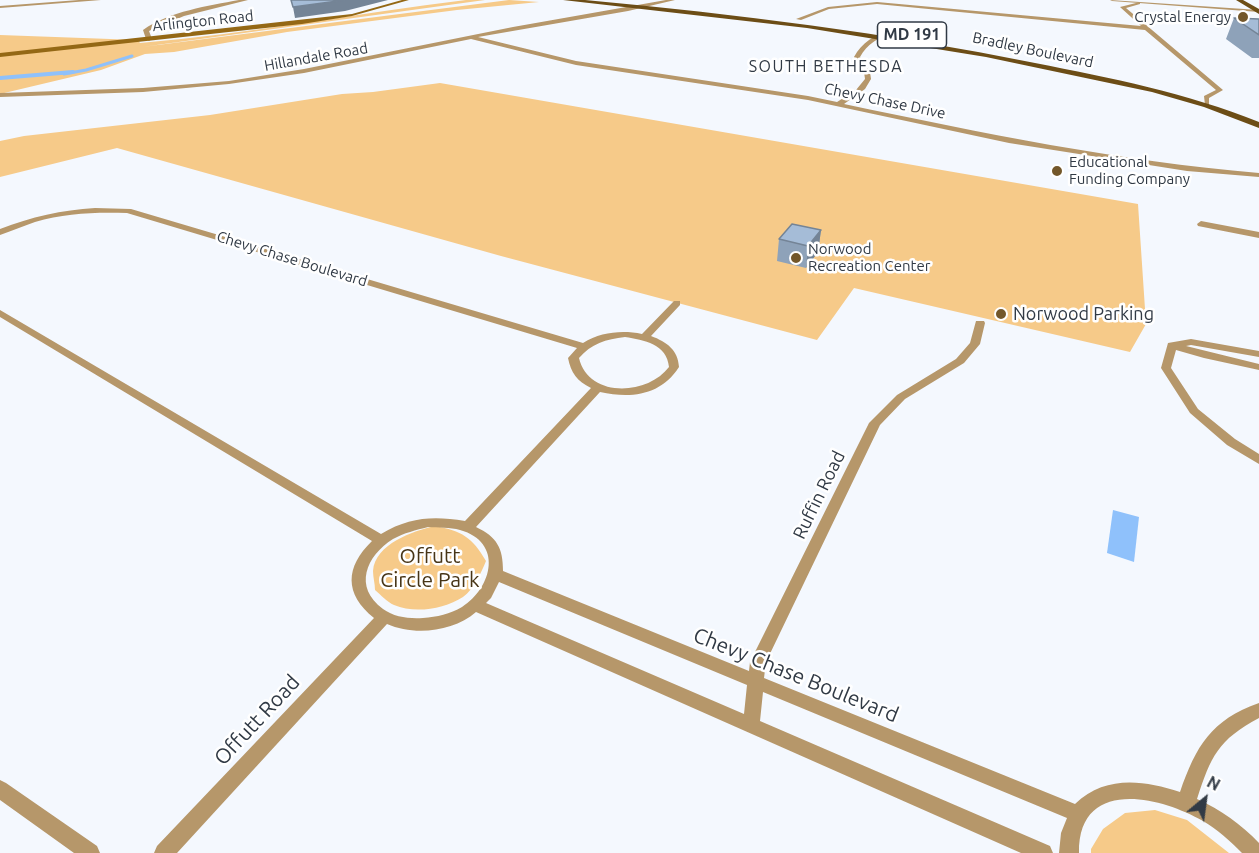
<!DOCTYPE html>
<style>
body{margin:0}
#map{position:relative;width:1259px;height:853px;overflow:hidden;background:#f4f8fe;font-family:Ubuntu,sans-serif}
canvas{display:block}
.north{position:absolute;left:1175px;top:769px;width:60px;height:60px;-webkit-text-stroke:4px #fff;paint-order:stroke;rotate:29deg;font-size:16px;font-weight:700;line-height:24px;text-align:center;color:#313a45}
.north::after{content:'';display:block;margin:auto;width:21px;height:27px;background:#313a45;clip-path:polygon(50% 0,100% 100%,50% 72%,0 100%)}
</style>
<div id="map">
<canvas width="1259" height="853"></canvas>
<div class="north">N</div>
</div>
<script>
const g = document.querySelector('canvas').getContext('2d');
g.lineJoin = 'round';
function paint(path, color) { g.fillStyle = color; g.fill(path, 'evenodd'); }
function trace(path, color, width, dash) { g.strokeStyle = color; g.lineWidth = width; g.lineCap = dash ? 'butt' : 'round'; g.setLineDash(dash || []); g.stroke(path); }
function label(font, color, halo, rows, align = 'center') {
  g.font = font + ' Ubuntu,sans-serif'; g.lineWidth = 5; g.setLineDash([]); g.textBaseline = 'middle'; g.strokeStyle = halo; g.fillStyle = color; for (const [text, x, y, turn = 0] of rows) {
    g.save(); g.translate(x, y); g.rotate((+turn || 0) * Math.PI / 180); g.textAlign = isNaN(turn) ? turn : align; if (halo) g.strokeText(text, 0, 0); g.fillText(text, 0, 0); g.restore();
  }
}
paint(new Path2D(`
 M 466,0 L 485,0 L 142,47 L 509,0 L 539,2 L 457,10 L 287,32 L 174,52 L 145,54 L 101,70 L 0,94 L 0,35 L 138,40 L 140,43 C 250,34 357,13 466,0 Z
 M 440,83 L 1138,204 L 1146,324 L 1130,352 L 854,288 L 817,340 L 501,256 L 117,148 L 0,177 L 0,141 L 24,136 L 210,115 L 342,94 L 373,92 Z
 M 435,526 C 462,531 472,537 486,561 C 481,573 474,589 463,597 C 444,609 415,614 394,605 C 387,602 381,595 375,590 C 375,584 373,577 373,571 C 375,544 413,531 435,526 Z
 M 1155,810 L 1187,820 L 1229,853 L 1091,853 L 1091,849 L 1103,829 L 1125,813 Z`), '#f6ca89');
paint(new Path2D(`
 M 1113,510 L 1139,517 L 1134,562 L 1107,553 Z`), '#8fc1fb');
trace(new Path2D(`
 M 64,74 L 86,70 L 132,56`), '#8fc1fb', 3);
trace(new Path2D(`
 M 0,78 L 73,72`), '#8fc1fb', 4);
paint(new Path2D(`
 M 239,0 L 248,0 L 184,16 L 149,31 L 152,39 L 149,41 L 146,39 L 143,30 C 170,11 208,6 239,0 Z
 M 666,0 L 675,0 L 628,11 L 478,37 L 576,61 L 808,96 L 837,102 L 856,90 L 865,79 L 864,72 L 854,57 C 862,42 875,35 890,30 L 892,33 C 878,38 867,44 860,57 L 870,72 L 871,79 L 865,89 L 844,104 C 982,133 1118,161 1259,173 L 1259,177 L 1187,171 L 1009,143 L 808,100 L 576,65 L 471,39 L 304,73 L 229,84 L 143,92 L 0,97 L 0,93 L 143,88 L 229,81 L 304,69 L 513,27 Z
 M 877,2 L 1141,26 L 1120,7 L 1140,2 L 1140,4 L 1126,8 L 1223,90 L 1209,98 L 1209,105 L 1205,105 L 1204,96 L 1216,90 L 1145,30 L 877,4 L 829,9 L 801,20 L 796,19 L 828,7 Z
 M 95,208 L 131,209 L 583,343 C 601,332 622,330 642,334 L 674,301 L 680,301 L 680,305 L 651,336 C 667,342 678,350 679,367 C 661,395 632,399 600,392 L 476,527 C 497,537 503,548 503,571 L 749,671 L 750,662 L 869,423 L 897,395 L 956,359 L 970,343 L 976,321 L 984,321 L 985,323 L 980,344 L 964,363 L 905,399 L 880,425 L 766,662 L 764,678 L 1075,804 C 1105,775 1143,780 1180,792 C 1196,746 1211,720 1259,703 L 1259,718 C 1218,740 1211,756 1197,799 C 1221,810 1241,824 1259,843 L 1259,853 L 1242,853 C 1230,841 1217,829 1203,821 C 1158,795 1078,778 1079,853 L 1059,853 L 1061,833 L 1067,818 L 763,692 L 760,721 L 1050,846 L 1053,853 L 1021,853 L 476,612 C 453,632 414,636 387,624 L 177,853 L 154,853 L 157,846 L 374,618 C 344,594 345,567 372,541 L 0,317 L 0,310 L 381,534 C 410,517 433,516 465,521 L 591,388 C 577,381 571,373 568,358 L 577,348 L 127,213 C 96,212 65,213 35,222 C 23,226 12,231 0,235 L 0,229 C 31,217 62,210 95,208 ZM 625,337 C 644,340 667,344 669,367 C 647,396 588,398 579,358 C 591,344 606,339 625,337 ZM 428,527 C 438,528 450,527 460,530 C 503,542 493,587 462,607 C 450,614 437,617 423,618 C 409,619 394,617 383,609 C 353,587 366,556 393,539 C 404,533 416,530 428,527 ZM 499,582 L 747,685 L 744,714 L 486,603 L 491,598 Z
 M 1201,221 L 1259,232 L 1259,238 L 1198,226 L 1197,224 Z
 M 1191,339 L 1259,351 L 1259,357 L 1191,345 L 1186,346 L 1259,364 L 1259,370 L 1204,358 L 1176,350 L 1171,368 L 1198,409 L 1235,439 L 1259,454 L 1259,464 L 1227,445 L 1190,413 L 1161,368 L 1168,343 Z
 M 0,780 L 6,783 L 97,846 L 100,853 L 74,853 L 0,800 Z`), '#b6976a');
paint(new Path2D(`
 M 79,0 L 101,0 L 0,8 L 0,6 Z
 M 1110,0 L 1259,10 L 1259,12 L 1112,1 Z`), '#b6976a');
paint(new Path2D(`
 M 402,0 L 409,0 L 352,16 L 302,24 L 0,57 L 0,53 L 352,14 Z`), '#946815');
paint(new Path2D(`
 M 563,0 L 585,0 C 737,14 887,33 1035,63 C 1111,78 1187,93 1259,122 L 1259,128 L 1204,107 L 1152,92 L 986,57 L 807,28 Z
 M 1236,0 L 1243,0 L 1259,9 L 1259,14 Z`), '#6c4d16');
paint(new Path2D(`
 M 1234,18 L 1259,19 L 1259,58 L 1252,58 L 1226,39 Z
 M 821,230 L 818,252 L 806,268 L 777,261 L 779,239 Z`), '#8ea2b9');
paint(new Path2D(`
 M 345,0 L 388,0 L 345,11 L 295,18 L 293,7 Z
 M 821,230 L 818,252 L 806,268 L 808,246 Z`), '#748496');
const building = new Path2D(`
 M 291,0 L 345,0 L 293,7 Z
 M 1234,18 L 1259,19 L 1259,35 Z
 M 792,224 L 821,230 L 808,246 L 779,239 Z`);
paint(building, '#a5bcd7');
trace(building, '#748496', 1.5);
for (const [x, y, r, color] of [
 [1243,17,6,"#73572a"],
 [1057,171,6,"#73572a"],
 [796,258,6,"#73572a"],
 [1001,314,6,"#73572a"]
]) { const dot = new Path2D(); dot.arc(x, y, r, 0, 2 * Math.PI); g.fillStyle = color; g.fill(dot); trace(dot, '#fff', 2); }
label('15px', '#313a45', '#fff', [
 ["Crystal Energy",1231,17,"right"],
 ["Educational",1069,162],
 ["Funding Company",1069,179],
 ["Norwood",808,249],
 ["Recreation Center",808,266]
], 'left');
label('15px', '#313a45', '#fff', [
 ["Arlington Road",203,21,-6],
 ["Bradley Boulevard",1033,50,12],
 ["Hillandale Road",316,57,-10],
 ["Chevy Chase Drive",885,101,12],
 ["Chevy Chase Boulevard",292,259,17]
]);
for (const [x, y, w] of [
 [912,35,69]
]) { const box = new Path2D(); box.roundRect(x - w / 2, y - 13, w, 26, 4.5); g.fillStyle = '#fff'; g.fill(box); trace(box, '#313a45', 1.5); }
label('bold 16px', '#313a45', null, [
 ["MD 191",912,35]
]);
g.letterSpacing = '1.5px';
label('16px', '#313a45', '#fff', [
 ["SOUTH BETHESDA",826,67]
]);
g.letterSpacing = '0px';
label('18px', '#313a45', '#fff', [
 ["Norwood Parking",1013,314]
], 'left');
label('18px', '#313a45', '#fff', [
 ["Ruffin Road",819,495,-64]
]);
label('21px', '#473517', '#fff', [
 ["Offutt",430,556],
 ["Circle Park",430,580]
]);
label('21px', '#313a45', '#fff', [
 ["Chevy Chase Boulevard",796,675,22],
 ["Offutt Road",257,720,-47]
]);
</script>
